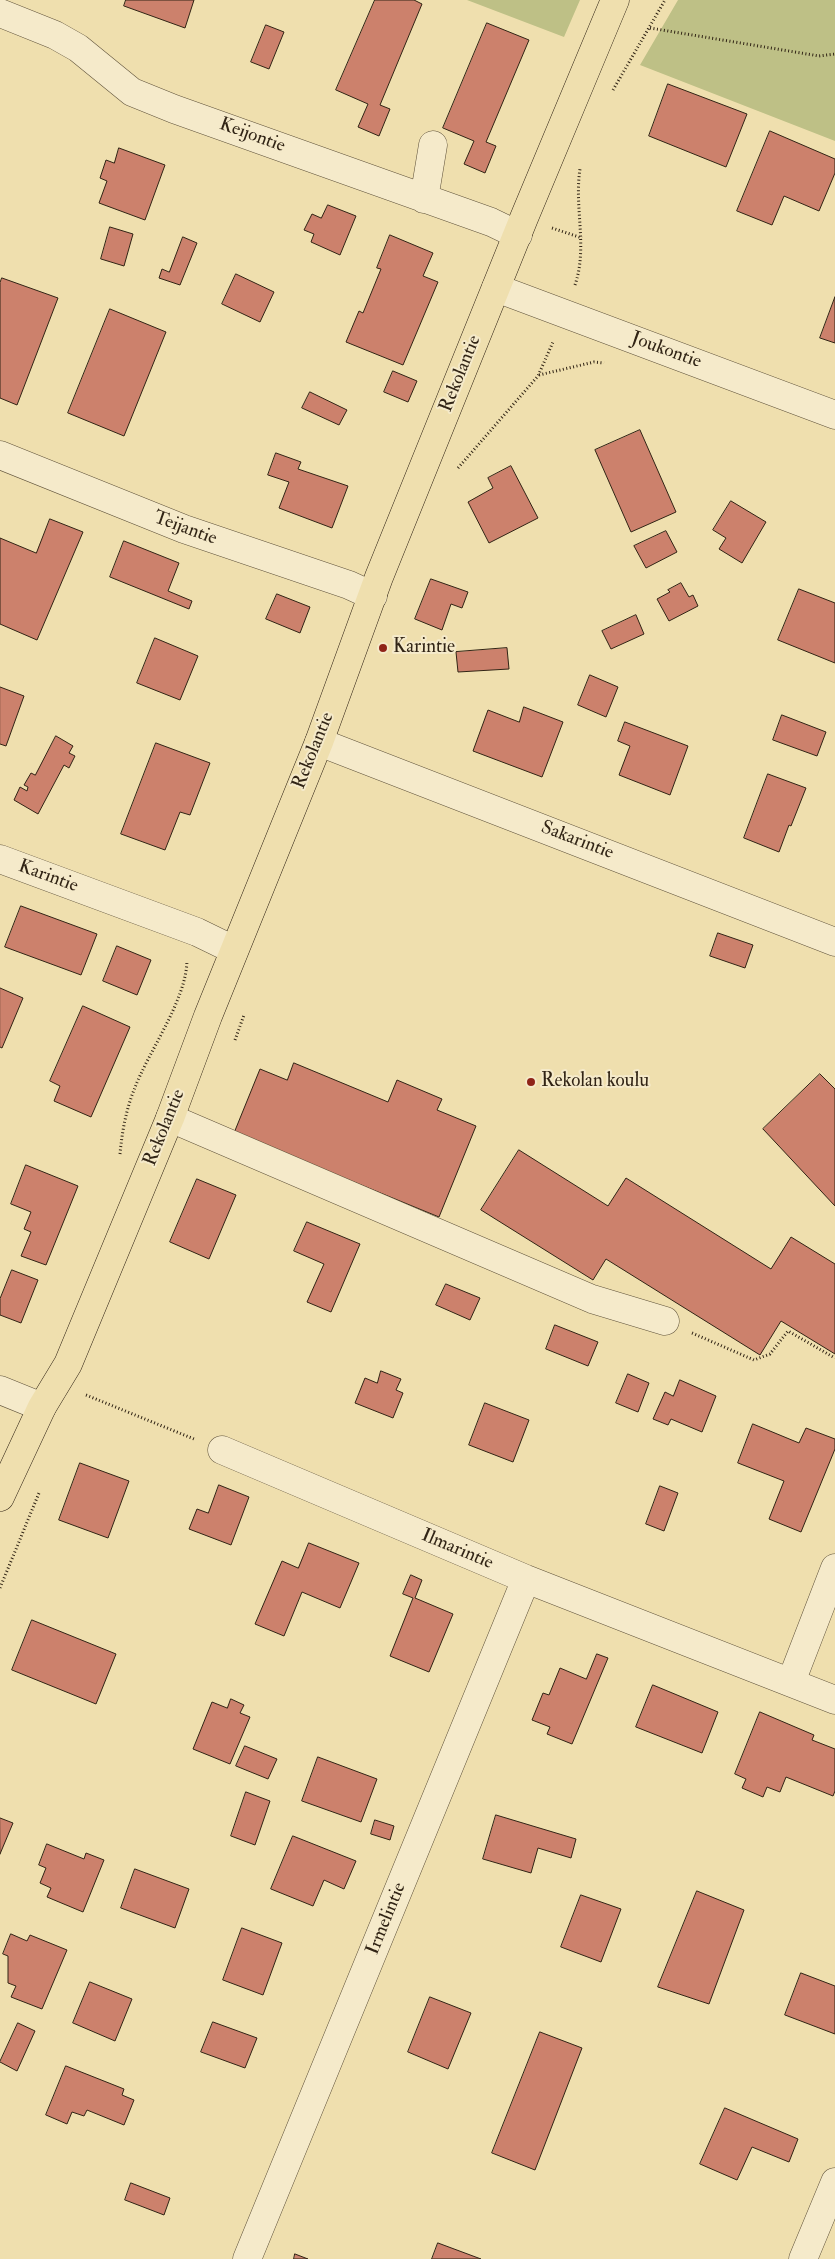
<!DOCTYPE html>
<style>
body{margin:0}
canvas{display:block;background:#efdfae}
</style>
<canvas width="835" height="2259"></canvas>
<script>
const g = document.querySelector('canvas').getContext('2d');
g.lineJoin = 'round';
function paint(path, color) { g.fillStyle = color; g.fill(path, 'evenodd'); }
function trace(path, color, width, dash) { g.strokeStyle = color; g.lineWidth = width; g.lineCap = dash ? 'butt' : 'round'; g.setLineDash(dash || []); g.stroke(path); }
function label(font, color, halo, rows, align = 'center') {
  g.font = font + ' "IM FELL Double Pica",serif'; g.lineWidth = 4; g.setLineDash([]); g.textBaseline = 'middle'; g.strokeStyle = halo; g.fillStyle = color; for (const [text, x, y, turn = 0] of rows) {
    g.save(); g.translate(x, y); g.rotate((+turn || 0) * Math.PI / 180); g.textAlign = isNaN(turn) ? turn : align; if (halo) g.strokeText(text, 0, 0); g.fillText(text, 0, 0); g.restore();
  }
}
paint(new Path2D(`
 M 467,0 L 580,0 L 564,37 Z
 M 678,0 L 835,0 L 835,141 L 640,65 Z`), '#bec086');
const building = new Path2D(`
 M 126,0 L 194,0 L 185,28 L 124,6 Z
 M 375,0 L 414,0 L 422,4 L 380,105 L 390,109 L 379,136 L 358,127 L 368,104 L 336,90 Z
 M 487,23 L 529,40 L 486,142 L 496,146 L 485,173 L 464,164 L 474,141 L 443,128 Z
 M 266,25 L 284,32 L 269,69 L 251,62 Z
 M 668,84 L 747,114 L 726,167 L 649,136 Z
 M 770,131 L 835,159 L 835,173 L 819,211 L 784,196 L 772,225 L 737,211 Z
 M 119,148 L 165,165 L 145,220 L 99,203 L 107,181 L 100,178 L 106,160 L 114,163 Z
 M 328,205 L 356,216 L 340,255 L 311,242 L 314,234 L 304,230 L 312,214 L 321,218 Z
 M 110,227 L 133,234 L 124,266 L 101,259 Z
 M 390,235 L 433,253 L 423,276 L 438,282 L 403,365 L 346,342 L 359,311 L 363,313 L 381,269 L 377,268 Z
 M 183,237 L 197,243 L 180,285 L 159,278 L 162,269 L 169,272 Z
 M 236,274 L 274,292 L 260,322 L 222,304 Z
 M 2,278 L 58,298 L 17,405 L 0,398 L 0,283 Z
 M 835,297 L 835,343 L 820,338 Z
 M 110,309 L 166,332 L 124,436 L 68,413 Z
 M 393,371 L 417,381 L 408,402 L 384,392 Z
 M 310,392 L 347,410 L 339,425 L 302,408 Z
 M 640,430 L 676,512 L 631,532 L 595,450 Z
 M 276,453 L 301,462 L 298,469 L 348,486 L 332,528 L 279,508 L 289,482 L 268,475 Z
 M 511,466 L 538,518 L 489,543 L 468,502 L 493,488 L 488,478 Z
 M 731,501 L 766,522 L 742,563 L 719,549 L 726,538 L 713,530 Z
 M 50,519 L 83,532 L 37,640 L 0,624 L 0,538 L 36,553 Z
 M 666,531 L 677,552 L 646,568 L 634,546 Z
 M 124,541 L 179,563 L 168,591 L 192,601 L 189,609 L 110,577 Z
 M 431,579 L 468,592 L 462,608 L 451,604 L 442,630 L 415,619 Z
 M 681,583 L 689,597 L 693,595 L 698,606 L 669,621 L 657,599 L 670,592 L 668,590 Z
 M 799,589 L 835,603 L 835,663 L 778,640 Z
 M 277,594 L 310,607 L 300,633 L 266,619 Z
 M 636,615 L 644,634 L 611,649 L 602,631 Z
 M 155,638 L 198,656 L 180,700 L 137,683 Z
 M 507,648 L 509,669 L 458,672 L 456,652 Z
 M 590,675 L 618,687 L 606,717 L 578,705 Z
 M 0,687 L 24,696 L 6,746 L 0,744 Z
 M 524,707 L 563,722 L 542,777 L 473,751 L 488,710 L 519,722 Z
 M 782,715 L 826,732 L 817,756 L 773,740 Z
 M 625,722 L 688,746 L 670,795 L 619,775 L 630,746 L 618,741 Z
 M 56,736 L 73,746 L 69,753 L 75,756 L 69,768 L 64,765 L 38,814 L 14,800 L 20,787 L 27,791 L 28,787 L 24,785 L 31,773 L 35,775 Z
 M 156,743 L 210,763 L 190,815 L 180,812 L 165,850 L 121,834 Z
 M 768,774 L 806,788 L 791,826 L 789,825 L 779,852 L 744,838 Z
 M 21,906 L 97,934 L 81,975 L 5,947 Z
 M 718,933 L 753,945 L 745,968 L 710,956 Z
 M 117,946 L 151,960 L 137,995 L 103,981 Z
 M 0,988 L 23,998 L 2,1048 L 0,1047 Z
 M 83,1006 L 130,1027 L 91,1117 L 54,1101 L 60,1086 L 50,1081 Z
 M 294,1063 L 388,1102 L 397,1080 L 442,1099 L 437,1110 L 476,1126 L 439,1217 L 234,1133 L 260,1069 L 287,1080 Z
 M 820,1074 L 835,1089 L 835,1206 L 763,1129 Z
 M 519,1150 L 608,1206 L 626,1178 L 771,1269 L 791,1237 L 835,1264 L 835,1354 L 781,1321 L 760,1355 L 606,1259 L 593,1280 L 481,1210 Z
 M 26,1165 L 78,1186 L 46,1265 L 21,1256 L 31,1232 L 24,1229 L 31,1212 L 11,1204 Z
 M 197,1179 L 236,1195 L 209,1259 L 170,1242 Z
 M 307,1222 L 360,1244 L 331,1312 L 307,1302 L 324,1264 L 294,1251 Z
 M 12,1270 L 38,1280 L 21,1323 L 0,1315 L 0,1299 Z
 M 446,1284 L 480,1298 L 470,1320 L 436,1305 Z
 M 555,1325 L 598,1342 L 588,1366 L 546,1349 Z
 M 381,1371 L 401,1379 L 396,1390 L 403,1393 L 393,1418 L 355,1403 L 365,1378 L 377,1383 Z
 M 628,1374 L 649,1383 L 638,1412 L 616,1403 Z
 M 680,1380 L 716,1396 L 702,1432 L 671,1419 L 668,1425 L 653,1419 L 665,1392 L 673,1396 Z
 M 485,1403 L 529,1420 L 513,1462 L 469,1445 Z
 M 753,1424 L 799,1443 L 806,1428 L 835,1439 L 835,1449 L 801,1532 L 769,1519 L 784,1481 L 738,1463 Z
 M 80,1463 L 129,1481 L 108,1538 L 59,1520 Z
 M 219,1485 L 249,1497 L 231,1545 L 189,1529 L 197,1509 L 208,1513 Z
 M 660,1486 L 678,1493 L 664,1531 L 646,1524 Z
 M 309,1543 L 359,1563 L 340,1608 L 302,1592 L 284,1636 L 255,1624 L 282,1561 L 298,1568 Z
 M 411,1575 L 422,1580 L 415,1598 L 453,1614 L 429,1672 L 390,1656 L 413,1598 L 403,1594 Z
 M 32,1620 L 116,1654 L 96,1704 L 12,1670 Z
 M 597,1654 L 608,1658 L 572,1744 L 547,1734 L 550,1727 L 532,1720 L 543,1693 L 549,1695 L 560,1668 L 586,1679 Z
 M 653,1685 L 718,1712 L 702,1753 L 636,1727 Z
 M 231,1699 L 244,1705 L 240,1713 L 250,1717 L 230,1764 L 193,1749 L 212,1702 L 227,1708 Z
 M 760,1712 L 814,1735 L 812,1740 L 835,1749 L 835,1791 L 833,1796 L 786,1777 L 780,1792 L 767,1787 L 763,1797 L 742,1788 L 746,1779 L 735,1774 Z
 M 245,1746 L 277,1759 L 268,1779 L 236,1766 Z
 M 318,1757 L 377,1779 L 361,1822 L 302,1801 Z
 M 246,1792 L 270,1801 L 255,1845 L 231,1836 Z
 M 496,1815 L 576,1839 L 571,1858 L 538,1848 L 531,1873 L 483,1859 Z
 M 0,1818 L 13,1823 L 0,1854 Z
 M 375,1820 L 394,1826 L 390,1840 L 371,1834 Z
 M 293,1836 L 356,1861 L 344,1889 L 324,1880 L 313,1906 L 271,1889 Z
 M 47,1844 L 84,1859 L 86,1853 L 104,1860 L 83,1912 L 47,1897 L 51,1888 L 40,1883 L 46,1868 L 39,1865 Z
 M 135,1869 L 189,1889 L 175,1928 L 121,1908 Z
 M 697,1891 L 744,1910 L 709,2004 L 658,1987 Z
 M 581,1895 L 621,1909 L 601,1962 L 561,1947 Z
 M 242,1928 L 282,1943 L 263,1995 L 223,1980 Z
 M 11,1934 L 27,1941 L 30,1935 L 67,1950 L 42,2009 L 11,1997 L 16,1986 L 8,1983 L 8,1956 L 3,1954 Z
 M 801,1973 L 835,1986 L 835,2034 L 785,2015 Z
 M 90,1982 L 132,1999 L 115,2041 L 73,2023 Z
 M 430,1997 L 471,2013 L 448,2069 L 408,2052 Z
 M 213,2022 L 257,2038 L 245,2068 L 201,2052 Z
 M 18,2023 L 35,2031 L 17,2071 L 0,2062 Z
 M 540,2032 L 582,2048 L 535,2170 L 492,2153 Z
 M 66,2066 L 124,2089 L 122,2095 L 134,2100 L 124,2125 L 87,2110 L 84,2116 L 72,2112 L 67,2124 L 46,2115 Z
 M 725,2108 L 798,2139 L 789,2162 L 752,2147 L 737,2180 L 700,2164 Z
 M 131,2183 L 170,2198 L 164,2215 L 125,2200 Z
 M 438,2243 L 481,2259 L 432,2259 Z
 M 295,2254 L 308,2259 L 294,2259 Z`);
paint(building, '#cc816c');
trace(building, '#312415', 1);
const minor = new Path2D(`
 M 0,13 L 55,35 L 78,48 L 132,92 L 174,109 L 491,222 L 518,235
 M 424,199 L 433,145
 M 496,288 L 835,415
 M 0,455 L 184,529 L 349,585 L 373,596
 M 319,742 L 835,942
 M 0,859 L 197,932 L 234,950
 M 170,1118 L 592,1299 L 665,1321
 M 0,1390 L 42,1407
 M 222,1450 L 526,1579 L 835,1700
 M 791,1682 L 835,1568
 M 247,2259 L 526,1579
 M 803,2259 L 835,2182`);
const major = new Path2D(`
 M 0,1497 L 42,1407 L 68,1364 L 170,1118 L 208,1016 L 319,742 L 379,577 L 524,218 L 615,0`);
trace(minor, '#60533b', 29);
trace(major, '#312415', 29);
trace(new Path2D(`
 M 650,28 L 819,56 L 835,54
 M 613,90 L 665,0
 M 552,228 L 582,238
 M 575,285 C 588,247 574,208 580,169
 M 539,375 L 594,362 L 604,363
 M 458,468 L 538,376 L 553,342
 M 235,1040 L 244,1015
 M 120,1154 C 122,1132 126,1110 134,1090 C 148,1052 186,1001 187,961
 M 692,1333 L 754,1360 L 770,1354 L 788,1331 L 835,1358
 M 86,1395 L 194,1439
 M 0,1588 L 39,1493`), '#312415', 3, [1, 2.5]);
trace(minor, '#f5eaca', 28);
trace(major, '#efdfae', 28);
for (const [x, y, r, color] of [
 [383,648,5,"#8f2418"],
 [531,1082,5,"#8f2418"]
]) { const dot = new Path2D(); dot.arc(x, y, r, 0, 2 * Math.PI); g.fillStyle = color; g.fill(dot); trace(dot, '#f5eaca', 2); }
label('19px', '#312415', '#f5eaca', [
 ["Keijontie",252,136,20],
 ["Joukontie",666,351,20],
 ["Rekolantie",461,374,-68],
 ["Teijantie",185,529,20],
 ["Rekolantie",314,751,-68],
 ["Sakarintie",577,841,21],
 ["Karintie",48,877,20],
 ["Rekolantie",165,1128,-68],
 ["Ilmarintie",457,1550,23],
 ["Irmelintie",387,1919,-68]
]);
label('19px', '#312415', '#f5eaca', [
 ["Karintie",393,648],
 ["Rekolan koulu",541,1082]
], 'left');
</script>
